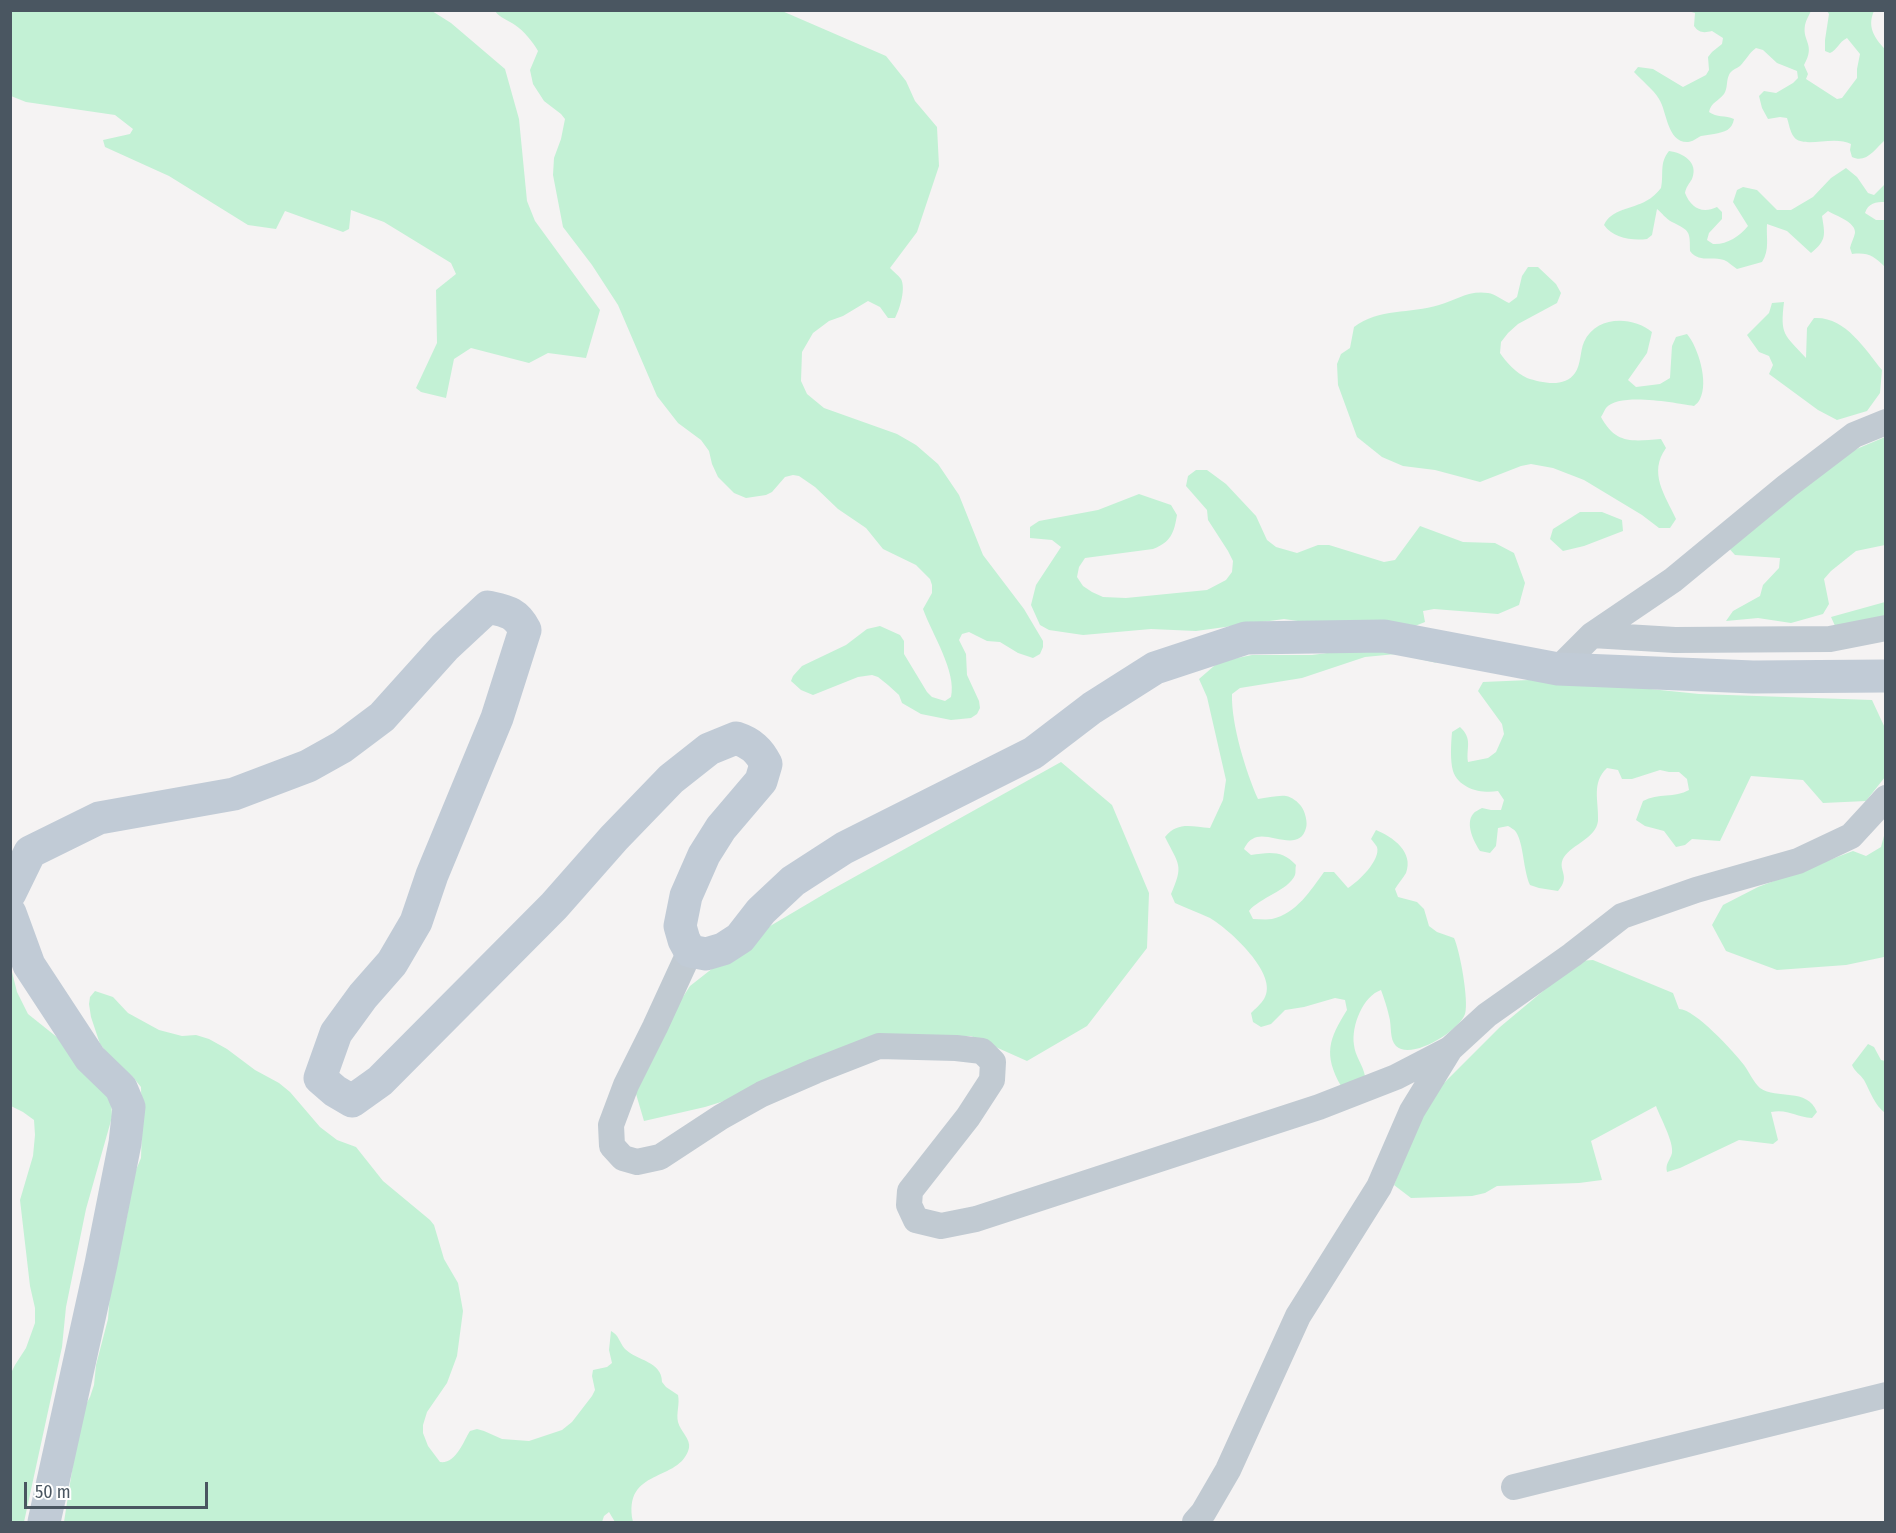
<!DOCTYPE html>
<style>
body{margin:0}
#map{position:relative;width:1896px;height:1533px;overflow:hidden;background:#f5f3f3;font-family:"Fira Sans Condensed",sans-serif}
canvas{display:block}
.frame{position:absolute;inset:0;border:12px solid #4a5661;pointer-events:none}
.scale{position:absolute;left:24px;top:1482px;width:184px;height:27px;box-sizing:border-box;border:3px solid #4a5661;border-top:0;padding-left:8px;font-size:18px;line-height:21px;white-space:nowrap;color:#4a5661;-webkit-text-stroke:4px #fff;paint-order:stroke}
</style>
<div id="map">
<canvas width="1896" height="1533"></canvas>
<div class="frame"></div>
<div class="scale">50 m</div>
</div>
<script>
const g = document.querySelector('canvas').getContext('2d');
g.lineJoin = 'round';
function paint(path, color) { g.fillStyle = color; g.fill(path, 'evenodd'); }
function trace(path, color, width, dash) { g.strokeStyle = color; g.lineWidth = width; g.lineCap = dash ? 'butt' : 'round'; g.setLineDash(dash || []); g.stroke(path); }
paint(new Path2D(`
 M 10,11 L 432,11 L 451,23 L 505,69 L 519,119 L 527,201 L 535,221 L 600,310 L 586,358 L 548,353 L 529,363 L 471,348 L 454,359 L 446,398 L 421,392 L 416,388 L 437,343 L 436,290 L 456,274 L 451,263 L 384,222 L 351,210 L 349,229 L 343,232 L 285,211 L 276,229 L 248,225 L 169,176 L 105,147 L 103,140 L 130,134 L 133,129 L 115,115 L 26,102 L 11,96 Z
 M 495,11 L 782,11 L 886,56 L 906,81 L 915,101 L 937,127 L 939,166 L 917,232 L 890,268 C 893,271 898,275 901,279 C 906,288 900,309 895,318 L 888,318 L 880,307 L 868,301 L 843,316 L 829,321 L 813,333 L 802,352 L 801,381 L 807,394 L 824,408 L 897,434 L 916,445 L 938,464 L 959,495 L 983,555 L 1024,609 L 1043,641 L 1043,647 L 1040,654 L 1033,658 L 1018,653 L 1000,642 L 987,641 L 969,632 L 962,634 L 959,640 L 966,654 L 967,675 L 979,701 L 980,708 L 977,714 L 971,718 L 951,720 L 921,714 L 902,703 L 899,695 L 888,685 L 878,677 L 872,675 L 858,677 L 813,695 L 801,690 L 791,681 L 793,676 L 802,666 L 846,645 L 867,629 L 880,626 L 900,635 L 904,641 L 904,654 L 927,692 L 932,697 L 945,701 L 951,697 C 957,672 932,634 923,609 L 932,593 L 932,585 L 930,579 L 916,565 L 883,549 L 866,528 L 838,509 L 815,487 L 799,476 L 793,475 L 785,477 L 772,492 L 766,495 L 746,498 L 734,493 L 718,477 L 712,464 L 709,451 L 701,440 L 678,423 L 657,396 L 618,305 L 592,265 L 563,227 L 553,175 L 554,158 L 561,139 L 565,119 L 561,114 L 544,101 L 533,84 L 530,70 L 538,51 C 533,42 524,31 515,25 C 508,20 500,18 495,11 Z
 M 1688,11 L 1811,11 C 1809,15 1806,20 1805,25 C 1802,42 1816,44 1804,65 L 1808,74 L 1806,79 L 1837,99 L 1842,98 L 1857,78 L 1857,69 L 1860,54 L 1847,38 C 1839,42 1837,50 1830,53 L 1825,51 L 1825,40 L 1829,14 L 1827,11 L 1874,11 C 1867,26 1874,38 1885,49 L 1885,140 C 1875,149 1866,164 1852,157 L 1850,150 L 1851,144 C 1834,135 1803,149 1794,137 C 1790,132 1789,124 1787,118 L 1780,117 L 1768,119 L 1762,108 L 1759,96 L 1764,91 L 1776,93 L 1793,83 L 1798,78 L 1797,71 L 1777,63 L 1763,50 L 1756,48 C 1749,53 1746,60 1740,66 C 1736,69 1731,70 1729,75 C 1726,81 1728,88 1724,94 C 1719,101 1711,102 1709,112 C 1717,118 1725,115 1734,119 C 1732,130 1725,132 1714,134 C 1710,135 1705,135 1701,136 C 1697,138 1692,142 1688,142 C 1667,143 1667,111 1659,99 C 1653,89 1642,81 1634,72 L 1638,67 L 1653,69 L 1683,87 L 1706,75 L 1709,70 L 1708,57 L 1712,52 L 1722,44 L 1723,38 L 1712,31 C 1704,33 1699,33 1694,26 L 1695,13 Z
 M 1669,151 C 1683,153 1699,162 1692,179 C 1689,184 1686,187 1685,193 C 1691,208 1702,214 1717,207 L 1722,212 L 1722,219 L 1709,233 L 1707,240 L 1713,244 C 1726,245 1739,237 1748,226 L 1733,202 L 1737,190 L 1743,187 L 1757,190 L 1777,210 L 1791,210 L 1813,197 L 1831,178 L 1846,168 L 1857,177 L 1868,193 L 1874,195 L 1885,184 L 1885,202 C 1876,202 1868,203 1865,213 L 1876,220 L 1885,220 L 1885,267 C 1874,256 1868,252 1852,254 L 1850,248 C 1851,243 1854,238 1855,233 C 1856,222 1836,216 1828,211 L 1822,216 C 1825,235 1827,240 1811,253 L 1787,231 L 1767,224 C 1766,237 1770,250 1762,262 L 1737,269 C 1732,266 1729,262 1724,260 C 1711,256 1699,263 1690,251 C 1690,231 1690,231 1672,222 C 1666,219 1662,213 1657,209 L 1652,235 L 1647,239 C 1632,241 1613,238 1604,225 C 1611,209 1632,209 1646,201 C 1652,198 1657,193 1661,188 C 1664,174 1659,163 1669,151 Z
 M 1528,267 L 1538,267 L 1556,284 L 1561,293 L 1557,303 L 1518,324 L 1508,333 L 1501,342 L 1500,353 C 1506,362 1516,373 1527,378 C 1542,383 1565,388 1575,373 C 1581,365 1580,351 1584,342 C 1596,315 1633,316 1652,332 L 1647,353 L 1628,380 L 1636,387 L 1660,384 L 1670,378 L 1672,346 L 1676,337 L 1687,334 C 1698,347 1709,382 1700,399 C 1699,402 1696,404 1694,406 C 1675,403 1619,392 1606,408 C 1604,411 1603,414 1601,417 C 1616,445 1633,441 1661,439 L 1666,448 C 1648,473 1665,495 1676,519 L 1670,528 L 1659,528 L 1642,515 L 1584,480 L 1553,468 L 1531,464 L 1521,466 L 1480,482 L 1435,470 L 1403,466 L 1382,457 L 1357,437 L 1338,385 L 1337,364 L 1341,354 L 1350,348 L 1354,327 C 1379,308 1410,314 1439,305 C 1456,300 1469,290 1488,293 C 1495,294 1502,300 1509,303 L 1517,297 L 1522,276 Z
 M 1784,302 C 1780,335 1784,334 1806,358 L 1807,328 L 1814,318 C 1845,316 1865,349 1882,370 L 1880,393 L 1867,411 L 1837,420 L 1818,410 L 1769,374 L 1773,365 L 1769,356 L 1759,352 L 1747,335 L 1769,313 L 1772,303 Z
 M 1885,437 L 1885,545 L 1856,551 L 1831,571 L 1824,579 L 1829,604 L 1823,614 L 1791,623 L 1758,618 L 1726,621 L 1733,611 L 1760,596 L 1763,585 L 1779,568 L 1780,558 L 1735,555 L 1725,544 L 1840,456 Z
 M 1196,470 L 1207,470 L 1226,484 L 1256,516 L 1267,540 L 1276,547 L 1297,553 L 1318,545 L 1329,545 L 1384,562 L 1395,560 L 1420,526 L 1463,542 L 1495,543 L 1514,553 L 1525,583 L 1519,605 L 1498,614 L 1434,609 L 1423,611 L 1425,622 L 1415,626 L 1339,627 L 1284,619 L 1196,631 L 1151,629 L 1083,635 L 1049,630 L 1040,625 L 1031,605 L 1036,585 L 1061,547 L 1052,540 L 1030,538 L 1030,527 L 1039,521 L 1098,510 L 1139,494 L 1171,505 L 1177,515 C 1174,533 1171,542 1153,549 L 1085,558 L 1079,567 L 1077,577 L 1083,586 L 1092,592 L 1103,597 L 1126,598 L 1207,590 L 1226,580 L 1232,572 L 1233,561 L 1228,551 L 1208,520 L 1207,510 L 1186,486 L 1188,476 Z
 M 1580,512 L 1602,512 L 1622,520 L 1623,531 L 1584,546 L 1563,551 L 1550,539 L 1553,529 Z
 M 1885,602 L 1885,618 L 1836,628 L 1831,617 Z
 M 1372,647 L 1427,657 L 1437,663 L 1396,654 L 1365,657 L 1302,678 L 1240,688 L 1232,694 C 1231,724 1246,772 1258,799 C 1267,798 1278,795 1286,796 C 1292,797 1298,802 1301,806 C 1305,811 1308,823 1306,828 C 1300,852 1271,833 1257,837 C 1250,839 1247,843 1244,849 L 1251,855 C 1269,852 1283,850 1296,865 C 1295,869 1296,872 1295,875 C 1289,890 1259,898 1249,911 L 1253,919 C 1259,919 1266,920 1272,919 C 1296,914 1311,890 1324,872 L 1334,872 L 1348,888 C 1358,882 1381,860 1377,847 C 1375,844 1373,841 1371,839 L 1376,830 C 1393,837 1414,852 1406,873 C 1403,878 1398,884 1395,889 L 1398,897 L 1417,902 L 1424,909 L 1429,926 L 1437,932 L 1454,938 C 1460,951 1469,1001 1465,1014 C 1459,1031 1411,1061 1396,1046 C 1389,1039 1392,1026 1389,1016 C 1387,1007 1384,998 1381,990 C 1363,996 1351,1026 1354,1045 C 1355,1056 1363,1065 1365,1076 L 1341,1086 C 1323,1054 1329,1039 1347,1010 L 1345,1000 L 1335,998 L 1304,1007 L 1285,1010 L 1271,1024 L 1261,1027 L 1253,1022 L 1251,1013 C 1255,1009 1261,1004 1264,999 C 1280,975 1229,929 1210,918 C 1199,913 1186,908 1175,903 L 1171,894 C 1184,865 1179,865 1165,837 C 1178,821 1192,827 1210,828 L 1223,800 L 1226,780 L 1207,697 L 1199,679 L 1214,666 L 1223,661 L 1252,655 L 1312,655 Z
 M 1553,679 L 1699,694 L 1872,700 L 1885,728 L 1885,777 L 1866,801 L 1823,803 L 1803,780 L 1751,776 L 1720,841 L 1692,839 L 1685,845 L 1676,847 L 1664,831 L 1645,826 L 1636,820 L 1643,801 C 1658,793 1675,798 1689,790 L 1687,779 L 1679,772 L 1669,772 L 1660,770 L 1632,779 L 1622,779 L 1618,770 L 1607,768 C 1591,783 1599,801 1598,821 C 1596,838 1573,844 1564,857 C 1556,870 1572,875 1558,891 L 1539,888 L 1530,885 C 1523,869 1524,845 1516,832 C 1514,829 1511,828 1508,826 L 1498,828 L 1496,846 L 1490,853 L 1480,851 C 1474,842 1465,824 1473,814 C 1475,811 1479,810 1482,808 L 1491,810 L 1501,810 L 1504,800 L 1498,791 C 1482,794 1459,789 1453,771 C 1450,760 1451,744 1452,732 L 1460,727 C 1473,739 1466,747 1468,762 L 1488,758 L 1496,752 L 1504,734 L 1502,724 L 1478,691 L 1483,682 Z
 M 1061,762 L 1112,805 L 1149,893 L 1147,948 L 1087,1026 L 1027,1061 L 971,1036 L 886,1036 L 776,1085 L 705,1107 L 644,1121 L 631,1077 L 690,986 L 755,935 L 831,890 Z
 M 1885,832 L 1885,959 L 1884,957 L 1846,965 L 1777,970 L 1726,951 L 1712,925 L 1723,905 L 1758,887 L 1853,851 L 1866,856 L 1881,847 Z
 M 1593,960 L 1673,993 L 1679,1009 C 1695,1009 1734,1052 1744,1065 C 1749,1072 1754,1083 1760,1088 C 1777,1100 1807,1087 1817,1112 L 1812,1118 C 1795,1117 1789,1109 1771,1112 L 1778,1140 L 1773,1144 L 1739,1140 L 1680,1168 L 1667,1172 C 1665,1163 1670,1161 1672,1153 C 1674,1142 1660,1117 1656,1106 L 1591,1141 L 1602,1180 L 1579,1183 L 1497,1186 L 1485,1193 L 1472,1196 L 1411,1198 L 1394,1185 L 1426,1101 L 1500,1027 L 1579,961 Z
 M 10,964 L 17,992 L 28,1014 L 63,1042 L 111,1098 L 112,1117 L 86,1209 L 66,1307 L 62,1347 L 24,1522 L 11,1522 L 10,1375 L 15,1365 L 26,1348 L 35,1323 L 35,1308 L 30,1286 L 20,1200 L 33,1156 L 35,1135 L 34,1120 L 23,1112 L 11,1106 Z
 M 95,991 L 113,997 L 128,1013 L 159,1030 L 182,1036 L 196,1035 L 209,1039 L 227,1049 L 255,1070 L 279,1083 L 290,1092 L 320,1127 L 337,1140 L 356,1147 L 383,1181 L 430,1220 L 434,1225 L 444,1259 L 458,1283 L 463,1311 L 457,1356 L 447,1383 L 427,1412 L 423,1425 L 423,1433 L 428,1446 L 440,1462 C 456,1464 463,1442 470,1431 L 477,1429 L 484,1431 L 502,1439 L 529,1441 L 562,1430 L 572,1422 L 592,1396 L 595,1390 L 592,1376 L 593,1370 L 607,1367 L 612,1363 L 609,1350 L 611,1331 C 619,1335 619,1342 625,1349 C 637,1361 662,1361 662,1382 L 666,1387 L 678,1395 C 680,1404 676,1413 678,1422 C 680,1431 691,1439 689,1448 C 680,1483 622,1467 633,1522 L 615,1522 L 609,1512 L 604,1516 L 602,1522 L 64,1522 L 81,1413 L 90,1397 L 94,1385 L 96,1365 L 108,1319 L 110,1292 L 127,1216 L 133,1177 L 141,1158 L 142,1130 L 141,1087 L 132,1076 L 116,1064 L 100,1044 L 91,1017 L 89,1004 L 90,997 Z
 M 1868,1044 L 1874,1047 L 1881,1060 L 1885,1061 L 1885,1113 C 1874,1104 1871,1093 1864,1080 C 1860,1074 1855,1072 1852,1065 Z`), '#c3f1d5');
trace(new Path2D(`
 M 1592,635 L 1675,640 L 1830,639 L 1886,628
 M 1558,669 L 1592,635 L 1673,580 L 1787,486 L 1854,435 L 1886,422
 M 690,951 L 655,1027 L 626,1085 L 611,1125 L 612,1146 L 623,1158 L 637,1162 L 660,1157 L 721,1117 L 762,1094 L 815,1071 L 879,1046 L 956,1048 L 982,1051 L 993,1062 L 992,1080 L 968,1117 L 910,1191 L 909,1205 L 916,1220 L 941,1226 L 976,1219 L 1319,1107 L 1396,1077 L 1450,1049 L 1487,1015 L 1572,955 L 1622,916 L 1696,890 L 1798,861 L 1851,836 L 1886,798
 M 1514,1487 L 1886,1395
 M 1195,1522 L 1203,1513 L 1228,1470 L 1298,1316 L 1379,1187 L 1412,1111 L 1450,1049`), '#c1cad2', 26);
trace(new Path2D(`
 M 10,893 L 30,852 L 99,818 L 234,794 L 308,766 L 342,747 L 382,717 L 445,647 L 488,607 C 506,611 516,612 525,630 L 497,718 L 432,875 L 416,922 L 392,963 L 363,996 L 336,1033 L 320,1078 L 335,1091 L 352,1101 L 380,1081 L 554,906 L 614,838 L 671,779 L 709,749 L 736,738 C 751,743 759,750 766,764 L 761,781 L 721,828 L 704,855 L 686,896 L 680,926 L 684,940 L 690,951 L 706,954 L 723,949 L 740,938 L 761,911 L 793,881 L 844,848 L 1033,753 L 1092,708 L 1155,668 L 1246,638 L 1384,636 L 1558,669 L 1753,677 L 1886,676
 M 10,913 L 29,965 L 90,1058 L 121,1088 L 129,1107 L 125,1143 L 101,1264 L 44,1522`), '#c1cbd6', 33);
</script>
